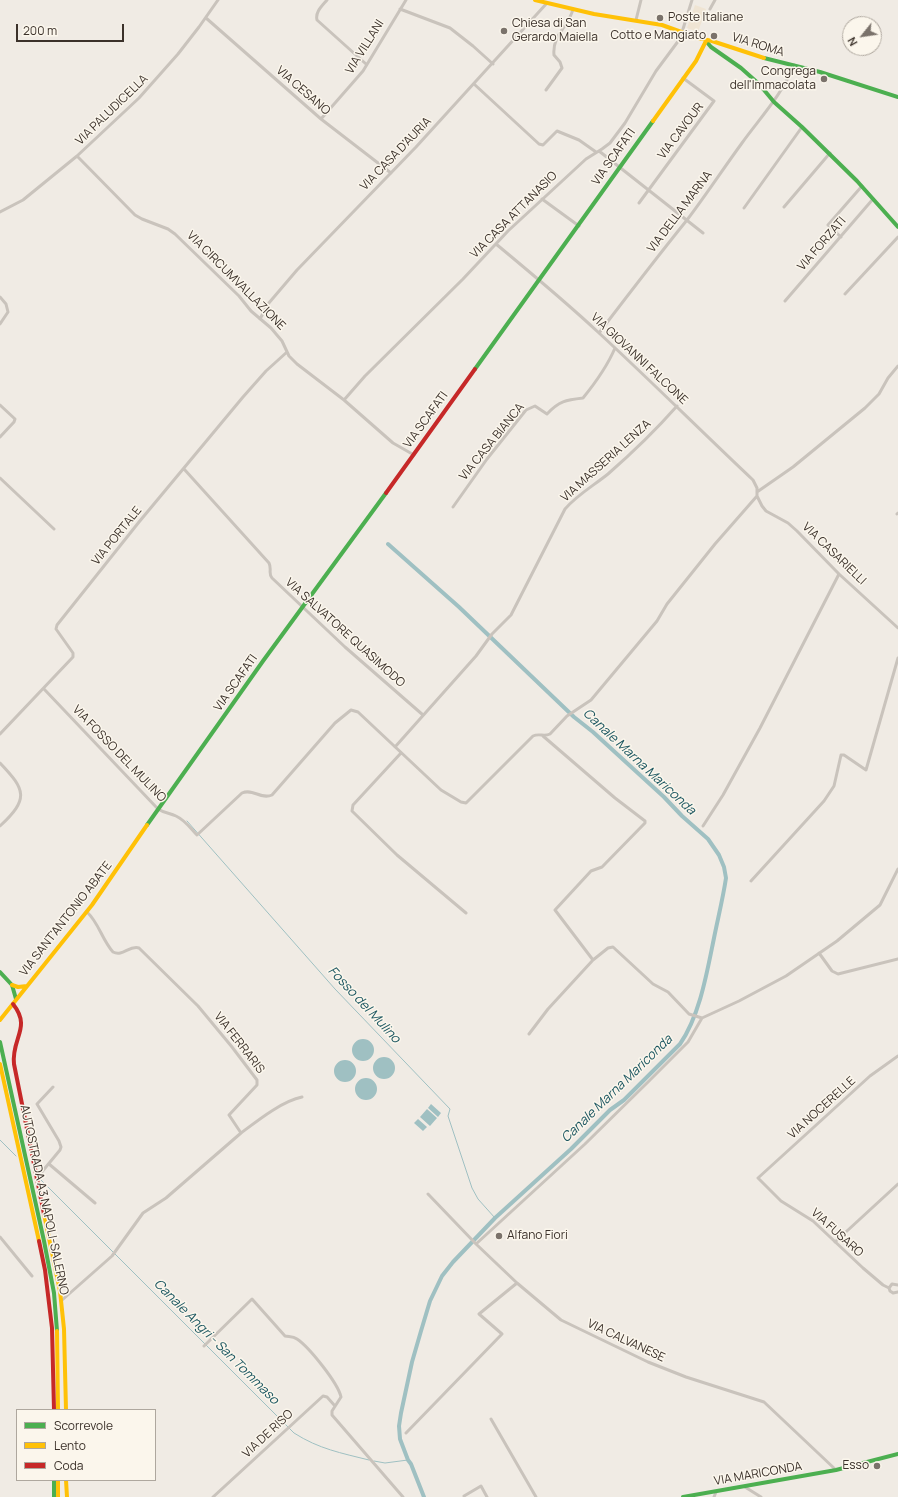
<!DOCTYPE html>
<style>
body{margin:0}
#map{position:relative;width:898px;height:1497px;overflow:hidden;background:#f0ebe4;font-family:Manrope,sans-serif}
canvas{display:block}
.legend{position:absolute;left:16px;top:1409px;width:140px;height:72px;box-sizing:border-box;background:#fbf6ec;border:1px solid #aea79e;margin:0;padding:5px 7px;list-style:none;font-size:12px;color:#3b312a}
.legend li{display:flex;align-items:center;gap:8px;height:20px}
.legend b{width:20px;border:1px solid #aea79e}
.north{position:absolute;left:842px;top:16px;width:40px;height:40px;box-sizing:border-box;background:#fbf6ec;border:1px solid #aea79e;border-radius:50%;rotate:240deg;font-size:11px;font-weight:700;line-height:16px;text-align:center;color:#3b312a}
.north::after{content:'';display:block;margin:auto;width:14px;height:18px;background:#7a726b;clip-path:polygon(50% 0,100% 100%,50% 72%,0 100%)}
.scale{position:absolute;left:16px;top:24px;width:108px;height:18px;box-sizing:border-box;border:2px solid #3b312a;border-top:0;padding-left:5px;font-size:12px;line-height:14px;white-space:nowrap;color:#3b312a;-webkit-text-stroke:3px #fbf6ec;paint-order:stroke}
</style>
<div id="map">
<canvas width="898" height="1497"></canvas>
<ul class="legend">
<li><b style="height:5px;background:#4caf50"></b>Scorrevole</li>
<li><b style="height:5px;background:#ffc107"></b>Lento</li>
<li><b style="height:5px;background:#c62828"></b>Coda</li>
</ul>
<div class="north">N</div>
<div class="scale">200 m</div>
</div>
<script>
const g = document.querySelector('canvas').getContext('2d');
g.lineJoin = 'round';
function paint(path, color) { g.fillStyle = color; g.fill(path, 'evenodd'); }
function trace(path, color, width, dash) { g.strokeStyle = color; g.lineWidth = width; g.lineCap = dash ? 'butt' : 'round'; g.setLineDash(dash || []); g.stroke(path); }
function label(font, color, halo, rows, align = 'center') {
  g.font = font + ' Manrope,sans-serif'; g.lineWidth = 3; g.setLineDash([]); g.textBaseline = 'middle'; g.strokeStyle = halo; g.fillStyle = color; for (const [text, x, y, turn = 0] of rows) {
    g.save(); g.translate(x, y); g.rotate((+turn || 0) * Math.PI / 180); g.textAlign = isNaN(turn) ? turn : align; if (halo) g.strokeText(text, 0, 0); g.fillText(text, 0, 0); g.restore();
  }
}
paint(new Path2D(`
 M 695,5 L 706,9 L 698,32 L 687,28 Z`), '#efe4d3');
paint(new Path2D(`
 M352 1050a11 11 0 1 1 22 0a11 11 0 1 1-22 0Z
 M373 1068a11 11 0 1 1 22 0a11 11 0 1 1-22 0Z
 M334 1071a11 11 0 1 1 22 0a11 11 0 1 1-22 0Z
 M355 1089a11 11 0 1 1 22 0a11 11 0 1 1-22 0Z
 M 431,1104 L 441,1113 L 438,1117 L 428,1108 Z
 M 427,1109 L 437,1118 L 430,1126 L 420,1117 Z
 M 418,1119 L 427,1127 L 423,1131 L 414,1123 Z`), '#9fc0c2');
trace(new Path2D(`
 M 187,821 L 335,989 L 450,1109 L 448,1116 L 472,1188 L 478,1199 L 495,1218
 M 0,1140 L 16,1156
 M 40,1179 L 113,1252
 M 115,1254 L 294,1433 C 319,1449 341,1453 369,1460
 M 374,1461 L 385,1463 L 408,1460`), '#9fc0c2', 1);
trace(new Path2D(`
 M 388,544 L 459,607 L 574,717 L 593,732 L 664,797 L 682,816 L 708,839 L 719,855 L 724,867 L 726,878 C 723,898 718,918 714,938 C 707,972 700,1015 680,1044 L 624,1100 L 610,1110 L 571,1149 L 495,1218 L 453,1262 L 442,1276 L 430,1301 L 421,1331 L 412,1362 L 401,1413 L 399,1426 L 400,1439 L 408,1460 L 411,1464 L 424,1497`), '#9fc0c2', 4);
trace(new Path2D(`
 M 327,0 C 322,6 315,12 317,20 L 366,64
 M 400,9 L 450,28 L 473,46 L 493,64
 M 710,9 L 715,0
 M 206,18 L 321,119 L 391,173
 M 636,20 L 641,0
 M 474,84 L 539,144 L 543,145 L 557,131 L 579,140 L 596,152
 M 546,90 L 562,68 L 560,62 L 554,55 C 552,34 569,27 573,9
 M 321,119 L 363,71 L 406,0
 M 599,151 L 703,233
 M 77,156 L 135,215 L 142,219 L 168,229 L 175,234 L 239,296 L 251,311 L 271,328 L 282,341 L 289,356 L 297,364 L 344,400 L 393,443 L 414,455
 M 542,199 L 579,226
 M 639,203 L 714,101 L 683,78
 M 784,207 L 830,153
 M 744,208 L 802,127
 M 0,212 L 23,200 L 77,156 L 139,98 L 178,54 L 199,27 L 218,0
 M 841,237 L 828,225 L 862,186
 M 496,244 C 531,273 566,302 599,333 C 651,381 701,431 753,480 L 757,488 L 757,496 L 762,506 L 766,511 L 788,523 L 797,531 L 839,574 L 898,628
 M 845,294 L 898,237
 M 0,297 L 6,304 L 8,312 L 0,324
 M 785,301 L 873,199
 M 260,319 L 268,304 L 297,270 L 416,147 L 547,3
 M 599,333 C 628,295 657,257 687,220 C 706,195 723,169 742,143 C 760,118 782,95 794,65
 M 344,400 L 365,376 L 463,279 L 508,231 L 586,159 L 602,149 L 610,143 L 625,123 L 656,71 L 682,36 L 683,29 L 692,0
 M 0,405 L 15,419 L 14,422 L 0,437
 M 184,469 L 269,563 C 272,569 268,574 272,578 L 345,647 L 423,715
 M 0,478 L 54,529
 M 757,492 L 793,467 L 865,408 L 879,394 L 888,378 L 898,366
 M 453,507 L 487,459 L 526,410 L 535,406 L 547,414 C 559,401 566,400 583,398 C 596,382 607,367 615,348
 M 897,514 L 898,513
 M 44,689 L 158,809 C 164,813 170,813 176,816 C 185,820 191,829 197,835 L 242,793 C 253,788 261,800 272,795 L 335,723 L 351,710 L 358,712 L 441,790 L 461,802 L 466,803 L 533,736 C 539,733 544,737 550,734 L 567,716 L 591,700 L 657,621 L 667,604 L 715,544 L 757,496
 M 0,734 L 73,657 L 73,653 L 56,629 L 57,625 L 139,522 L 243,397 L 266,371 L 287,352
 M 395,747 L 476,656 L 492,634 L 511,615 L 565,509 C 577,495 593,486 608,474 C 632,453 655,431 677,406
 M 401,753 L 353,805 L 352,811 L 397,855 L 466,913
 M 0,763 C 26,790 29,799 0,826
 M 703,826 L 723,795 L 760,728 L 839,574
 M 751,881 L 824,801 L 834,786 L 841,755 L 844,755 L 866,770 L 898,658
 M 819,953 L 832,971 L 838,974 L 898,959
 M 593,960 L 608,948 L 613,947 L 653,984 L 668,992 L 689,1014 L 702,1018
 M 529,1034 L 548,1009 L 593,960 L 555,910 L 591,871 L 602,867 L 645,823 L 645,821 L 615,798 L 543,736
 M 241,1133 C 257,1121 282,1101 302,1097
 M 49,1164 L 95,1203
 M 36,1179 L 60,1150 L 61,1147 L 59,1141 L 37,1104 L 53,1087
 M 428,1194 L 476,1244 L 517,1283 L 561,1320 L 648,1362 L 686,1377 L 764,1402 L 836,1470
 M 0,1237 L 32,1276
 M 835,1242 L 898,1184
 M 476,1244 L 585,1144 L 648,1082 L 688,1042 L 702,1018 L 739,1001 L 786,976 L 837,941 L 880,905 L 898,869
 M 898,1285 L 892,1284 L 889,1288 L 890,1291 L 893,1293 L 898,1292
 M 889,1288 L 883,1285 L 863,1268 L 813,1221 L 781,1201 L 758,1178 L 870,1076 L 898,1056
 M 61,1301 L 112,1256 L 143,1213 L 166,1198 L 241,1133 L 229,1115 L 257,1085 L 257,1080 L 232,1047 L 198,1006 L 139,948 C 129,945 123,957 113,952 C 102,940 99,923 87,912
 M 204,1346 L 252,1299 L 285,1336 C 289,1337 293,1336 297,1339 C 309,1347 338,1383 341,1397 L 332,1411 L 332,1415 L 403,1497
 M 491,1419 L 536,1497
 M 406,1433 L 502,1334 L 479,1314 L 517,1283
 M 745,1487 L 761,1497
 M 464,1496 L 481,1486 L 487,1497
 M 213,1497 L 323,1396 L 327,1397 L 335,1406
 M 714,1497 L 716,1492`), '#c9c3bc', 3);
trace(new Path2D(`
 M 706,41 L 711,47 L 741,68 L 759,84 L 774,102 L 802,127 L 857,181 L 898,227
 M 764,58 L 820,72 L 898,97
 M 475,369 L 653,121
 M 147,825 L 263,661 L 386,493
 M 0,972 L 12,985 L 16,999
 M 0,1042 L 44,1241 L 54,1293 L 57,1331
 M 54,1480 L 54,1497
 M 683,1497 L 836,1470 L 898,1454`), '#4caf50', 4);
trace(new Path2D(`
 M 535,0 L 594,14 L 662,25 L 698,38 L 712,41 L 764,58
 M 653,121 L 696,61 L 706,41
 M 12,985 L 18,987 L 27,986
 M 0,1020 L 92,905 L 147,825
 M 0,1064 L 39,1241
 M 44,1214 L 60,1291 L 64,1329 L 66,1410
 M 57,1331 L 58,1410
 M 58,1480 L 58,1497
 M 66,1480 L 67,1497`), '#ffc107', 4);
trace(new Path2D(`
 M 386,493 L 475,369
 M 13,1004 C 32,1028 11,1038 14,1064 L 44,1214
 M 39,1241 L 45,1270 L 52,1328 L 54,1410`), '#c62828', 4);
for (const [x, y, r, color] of [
 [660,18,4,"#7a726b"],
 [504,31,4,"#7a726b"],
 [714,36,4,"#7a726b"],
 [824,79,4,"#7a726b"],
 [499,1236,4,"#7a726b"],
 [877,1466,4,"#7a726b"]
]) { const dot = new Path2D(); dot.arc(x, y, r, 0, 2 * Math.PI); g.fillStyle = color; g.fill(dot); trace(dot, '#fbf6ec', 1.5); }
label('12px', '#3b312a', '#fbf6ec', [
 ["Poste Italiane",668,18],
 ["Chiesa di San",512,24],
 ["Gerardo Maiella",512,38],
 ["Cotto e Mangiato",706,36,"right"],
 ["Congrega",816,72,"right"],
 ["dell'Immacolata",816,86,"right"],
 ["Alfano Fiori",507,1236],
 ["Esso",869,1466,"right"]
], 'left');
label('12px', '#3b312a', '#fbf6ec', [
 ["VIA ROMA",758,45,17],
 ["VIA VILLANI",365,47,-58],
 ["VIA CESANO",303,91,41],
 ["VIA PALUDICELLA",112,110,-44],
 ["VIA CAVOUR",681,131,-53],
 ["VIA CASA D'AURIA",396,154,-46],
 ["VIA SCAFATI",614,157,-55],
 ["VIA DELLA MARNA",680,212,-53],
 ["VIA CASA ATTANASIO",514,215,-45],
 ["VIA FORZATI",822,244,-49],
 ["VIA CIRCUMVALLAZIONE",236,281,45],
 ["VIA GIOVANNI FALCONE",639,359,43],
 ["VIA SCAFATI",426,420,-54],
 ["VIA CASA BIANCA",492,442,-51],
 ["VIA MASSERIA LENZA",606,461,-42],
 ["VIA PORTALE",117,536,-51],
 ["VIA CASARIELLI",834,554,44],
 ["VIA SALVATORE QUASIMODO",345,633,42],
 ["VIA SCAFATI",236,683,-55],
 ["VIA FOSSO DEL MULINO",119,754,46],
 ["VIA SANT'ANTONIO ABATE",66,919,-52],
 ["VIA FERRARIS",239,1043,52],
 ["VIA NOCERELLE",822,1108,-42],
 ["AUTOSTRADA A3 NAPOLI-SALERNO",44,1200,78],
 ["VIA FUSARO",837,1233,42],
 ["VIA CALVANESE",626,1341,25],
 ["VIA DE RISO",268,1434,-43],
 ["VIA MARICONDA",758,1474,-10]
]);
label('italic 13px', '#1b5660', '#fbf6ec', [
 ["Canale Marna Mariconda",639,762,43],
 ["Fosso del Mulino",364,1005,47],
 ["Canale Marna Mariconda",617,1089,-44],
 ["Canale Angri - San Tommaso",216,1342,45]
]);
</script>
